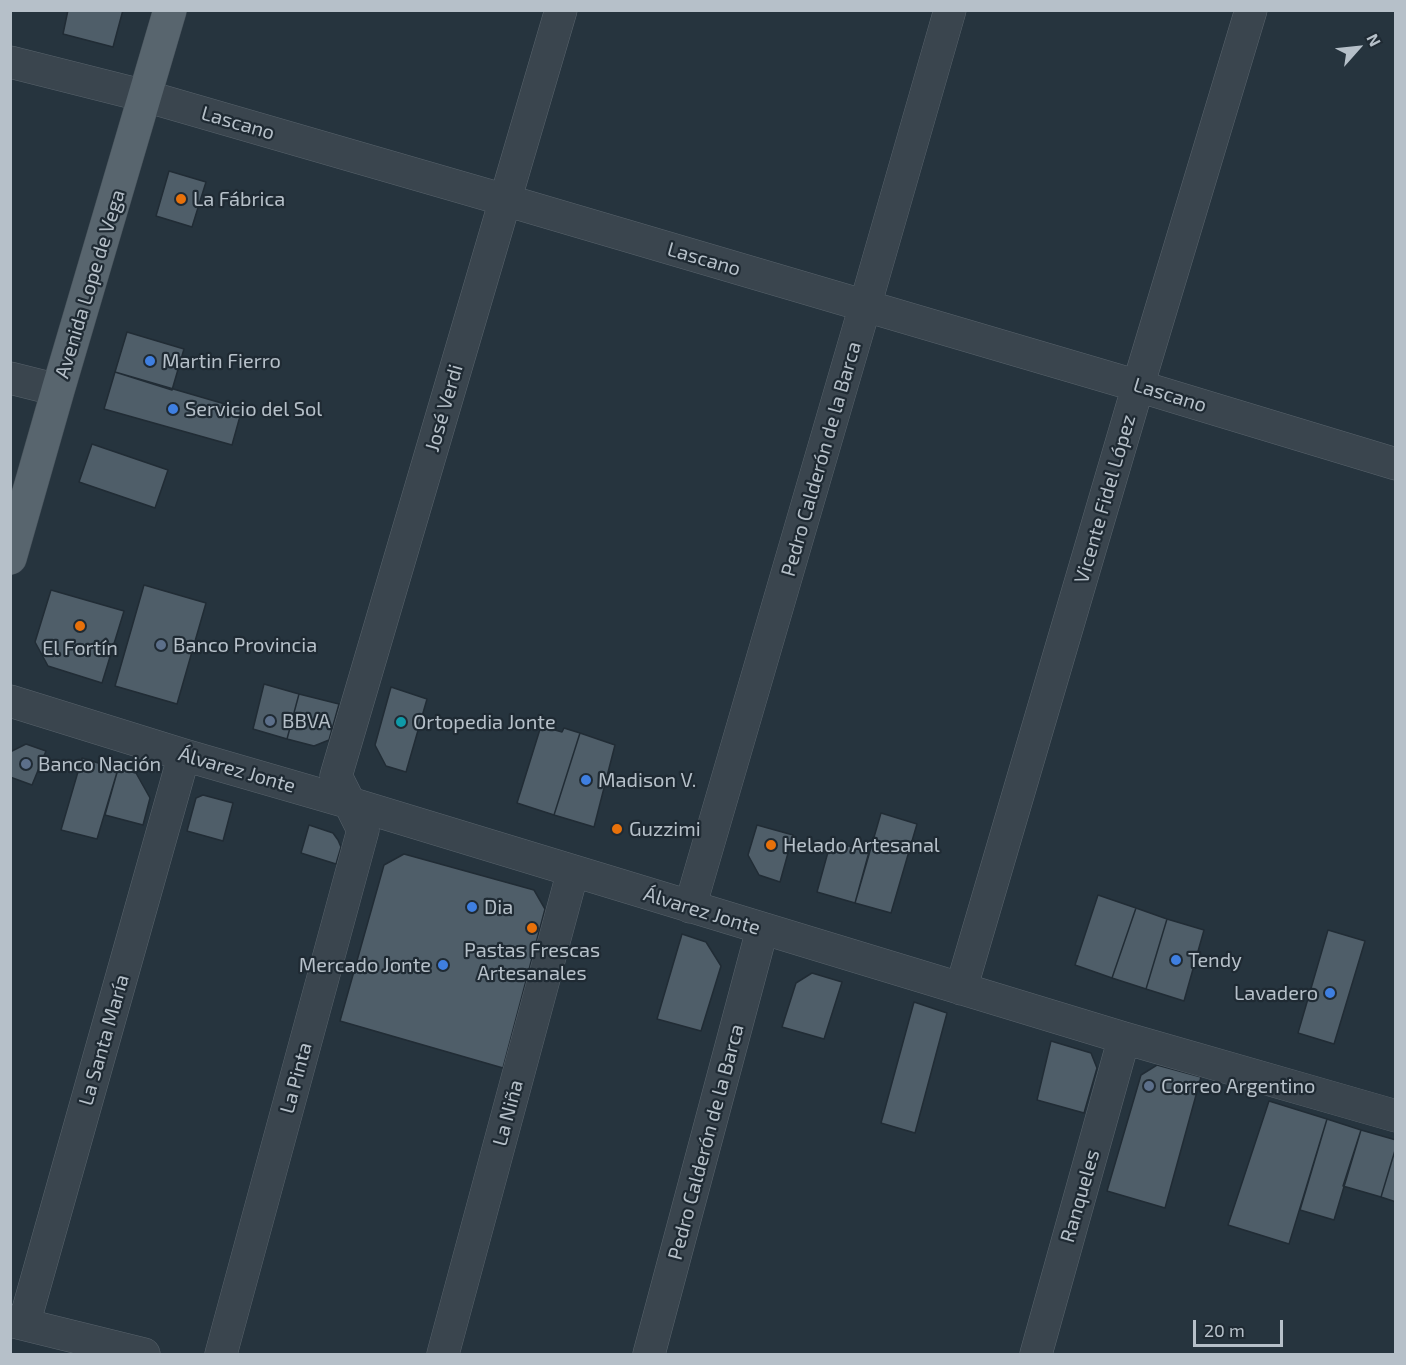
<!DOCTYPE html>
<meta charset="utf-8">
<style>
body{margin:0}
#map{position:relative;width:1406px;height:1365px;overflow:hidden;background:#26343e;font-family:"Exo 2",sans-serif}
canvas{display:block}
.frame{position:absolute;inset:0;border:12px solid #b6c0c9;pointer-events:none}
.north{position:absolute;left:1328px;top:18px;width:60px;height:60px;-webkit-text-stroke:4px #1f2a33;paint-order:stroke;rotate:63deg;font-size:16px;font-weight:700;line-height:24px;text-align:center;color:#b6c0c9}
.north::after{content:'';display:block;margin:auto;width:21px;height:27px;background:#b6c0c9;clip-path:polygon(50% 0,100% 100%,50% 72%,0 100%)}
.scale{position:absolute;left:1193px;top:1320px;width:90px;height:27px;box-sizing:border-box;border:3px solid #b6c0c9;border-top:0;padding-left:8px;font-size:18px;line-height:21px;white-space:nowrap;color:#b6c0c9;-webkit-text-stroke:4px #1f2a33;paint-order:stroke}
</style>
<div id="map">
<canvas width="1406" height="1365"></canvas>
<div class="frame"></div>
<div class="north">N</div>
<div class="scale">20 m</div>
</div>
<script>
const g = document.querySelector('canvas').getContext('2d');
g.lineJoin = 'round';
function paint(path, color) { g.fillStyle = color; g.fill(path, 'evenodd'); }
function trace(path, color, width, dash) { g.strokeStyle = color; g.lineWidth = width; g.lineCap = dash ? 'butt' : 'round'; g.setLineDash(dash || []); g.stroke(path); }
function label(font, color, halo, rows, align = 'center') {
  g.font = font + ' "Exo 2",sans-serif'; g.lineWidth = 4.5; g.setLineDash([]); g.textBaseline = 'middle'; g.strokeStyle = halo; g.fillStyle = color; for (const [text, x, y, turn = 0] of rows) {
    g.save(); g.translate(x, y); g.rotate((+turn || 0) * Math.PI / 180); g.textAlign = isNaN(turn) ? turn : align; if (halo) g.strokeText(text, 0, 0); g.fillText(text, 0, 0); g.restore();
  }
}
const building = new Path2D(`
 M 68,10 L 123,10 L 113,47 L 63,34 Z
 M 169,171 L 206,182 L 192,227 L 156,216 Z
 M 127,332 L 184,349 L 172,390 L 115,372 Z
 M 115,372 L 242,409 L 232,445 L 104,409 Z
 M 92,444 L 168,470 L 155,508 L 79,482 Z
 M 144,585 L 206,603 L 177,704 L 115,686 Z
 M 51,590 L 124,611 L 102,683 L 48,666 L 35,642 Z
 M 264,684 L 299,694 L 287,739 L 253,729 Z
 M 391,687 L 427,699 L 406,772 L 386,766 L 375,745 Z
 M 299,694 L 339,704 L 329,740 L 314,746 L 287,739 Z
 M 541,726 L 562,732 L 564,728 L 580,733 L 554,815 L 517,803 Z
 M 580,733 L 615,745 L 594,827 L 554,815 Z
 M 26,744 L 46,751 L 32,785 L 10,777 L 10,752 Z
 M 82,758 L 118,769 L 97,839 L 61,830 Z
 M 118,769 L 136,773 L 150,798 L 143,825 L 105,815 Z
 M 203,795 L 233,803 L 223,841 L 187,831 L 196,798 Z
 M 881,813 L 917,824 L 891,913 L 855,903 Z
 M 309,825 L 333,833 L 338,840 L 341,847 L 336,864 L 301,853 Z
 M 757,825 L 793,835 L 780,882 L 759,875 L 748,855 Z
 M 831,841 L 869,852 L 855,903 L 817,892 Z
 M 404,854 L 534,890 L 545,909 L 503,1068 L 340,1021 L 384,865 Z
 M 1098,895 L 1136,908 L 1112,978 L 1075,965 Z
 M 1136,908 L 1167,919 L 1146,989 L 1112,978 Z
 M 1167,919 L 1204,930 L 1184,1001 L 1146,989 Z
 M 1328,930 L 1365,941 L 1334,1044 L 1298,1033 Z
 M 682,934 L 706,942 L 721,966 L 701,1031 L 657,1019 Z
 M 812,973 L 842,982 L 824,1039 L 782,1027 L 796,983 Z
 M 914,1002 L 947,1013 L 915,1133 L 881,1123 Z
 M 1051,1041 L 1091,1053 L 1097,1068 L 1084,1113 L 1037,1100 Z
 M 1157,1065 L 1201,1077 L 1165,1208 L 1107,1191 L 1141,1075 Z
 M 1269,1101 L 1327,1119 L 1289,1244 L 1228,1225 Z
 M 1327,1119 L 1361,1130 L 1334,1220 L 1300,1210 Z
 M 1361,1130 L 1396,1140 L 1396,1147 L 1381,1197 L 1343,1186 Z
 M 1396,1147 L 1396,1202 L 1381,1197 Z`);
paint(building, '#4f5e69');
trace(building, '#212c35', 1.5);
const minor = new Path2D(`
 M 10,62 L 145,96 L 505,200 L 1138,386 L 1396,464
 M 10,378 L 58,390
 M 10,701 L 184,755 L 350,803 L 1124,1038 L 1396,1116
 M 690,907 L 865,306 L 950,10
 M 961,989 L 1138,386 L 1251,10
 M 10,1321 L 144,1354
 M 24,1324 L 184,755
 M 221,1354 L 363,830 L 336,776 L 561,10
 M 443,1354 L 573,871
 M 649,1354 L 762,930
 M 1036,1354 L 1124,1038`);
const major = new Path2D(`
 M 10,558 L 58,390 L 170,10`);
trace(minor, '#58636c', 33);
trace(major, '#46515a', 34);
trace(minor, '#3a454e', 32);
trace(major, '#58656e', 33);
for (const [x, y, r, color] of [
 [181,199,6,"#e8710a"],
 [150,361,6,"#3f7fe0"],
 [173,409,6,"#3f7fe0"],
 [80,626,6,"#e8710a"],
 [161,645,6,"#5c6f8a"],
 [270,721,6,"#5c6f8a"],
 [401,722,6,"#0f9aa8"],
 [26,764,6,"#5c6f8a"],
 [586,780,6,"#3f7fe0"],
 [617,829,6,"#e8710a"],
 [771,845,6,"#e8710a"],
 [472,907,6,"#3f7fe0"],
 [532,928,6,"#e8710a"],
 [1176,960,6,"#3f7fe0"],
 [443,965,6,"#3f7fe0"],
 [1330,993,6,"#3f7fe0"],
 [1149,1086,6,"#5c6f8a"]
]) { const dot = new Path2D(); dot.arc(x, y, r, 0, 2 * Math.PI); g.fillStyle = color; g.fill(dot); trace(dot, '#1f2a33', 2); }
label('20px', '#b6c0c9', '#1f2a33', [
 ["Lascano",238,123,16],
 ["Lascano",704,259,16],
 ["Avenida Lope de Vega",90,284,-73],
 ["Lascano",1170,395,17],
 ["José Verdi",444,408,-74],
 ["Pedro Calderón de la Barca",821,459,-74],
 ["Vicente Fidel López",1105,499,-74],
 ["Álvarez Jonte",237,770,16],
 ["Álvarez Jonte",702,911,17],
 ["La Santa María",104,1040,-74],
 ["La Pinta",296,1078,-75],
 ["La Niña",508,1113,-75],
 ["Pedro Calderón de la Barca",706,1142,-75],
 ["Ranqueles",1080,1196,-74]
]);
label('20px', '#b6c0c9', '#1f2a33', [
 ["La Fábrica",193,199],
 ["Martin Fierro",162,361],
 ["Servicio del Sol",185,409],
 ["Banco Provincia",173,645],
 ["El Fortín",80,648,"center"],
 ["BBVA",282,721],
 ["Ortopedia Jonte",413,722],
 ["Banco Nación",38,764],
 ["Madison V.",598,780],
 ["Guzzimi",629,829],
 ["Helado Artesanal",783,845],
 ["Dia",484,907],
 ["Pastas Frescas",532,950,"center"],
 ["Artesanales",532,973,"center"],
 ["Tendy",1188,960],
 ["Mercado Jonte",431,965,"right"],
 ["Lavadero",1318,993,"right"],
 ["Correo Argentino",1161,1086]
], 'left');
</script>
